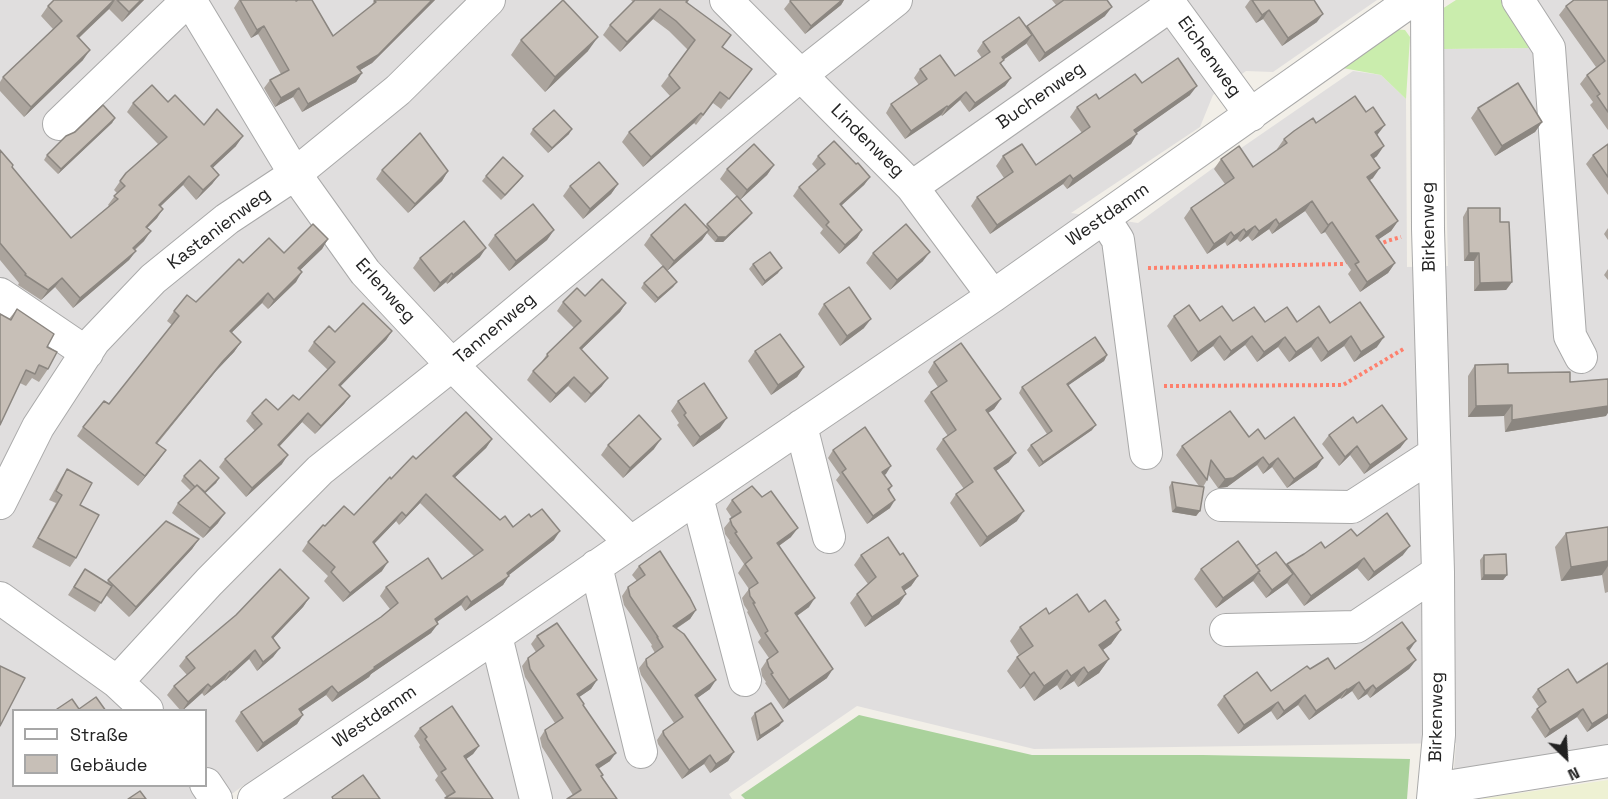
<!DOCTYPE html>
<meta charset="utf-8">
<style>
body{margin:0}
#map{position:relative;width:1608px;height:799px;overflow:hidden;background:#f2efe8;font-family:"Space Grotesk",sans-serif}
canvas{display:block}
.legend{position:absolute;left:12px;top:709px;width:195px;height:78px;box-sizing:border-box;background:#fff;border:2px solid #a7a7a7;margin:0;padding:8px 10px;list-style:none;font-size:18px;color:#222}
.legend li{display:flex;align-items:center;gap:12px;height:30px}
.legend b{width:30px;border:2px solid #a7a7a7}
.north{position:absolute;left:1536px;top:727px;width:60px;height:60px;-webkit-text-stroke:4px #fff;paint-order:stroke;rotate:155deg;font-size:16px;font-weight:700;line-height:24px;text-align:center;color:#222}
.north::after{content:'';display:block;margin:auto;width:21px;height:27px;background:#222;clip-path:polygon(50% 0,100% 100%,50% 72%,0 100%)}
</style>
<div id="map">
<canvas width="1608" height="799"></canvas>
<ul class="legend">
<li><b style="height:8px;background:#fff"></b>Straße</li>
<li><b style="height:16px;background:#c7bfb7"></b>Gebäude</li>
</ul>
<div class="north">N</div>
</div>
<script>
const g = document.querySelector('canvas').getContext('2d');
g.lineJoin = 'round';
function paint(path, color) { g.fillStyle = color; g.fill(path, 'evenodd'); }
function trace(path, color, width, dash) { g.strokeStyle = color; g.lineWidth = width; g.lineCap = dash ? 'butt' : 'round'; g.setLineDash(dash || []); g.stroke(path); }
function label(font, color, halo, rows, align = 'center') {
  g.font = font + ' "Space Grotesk",sans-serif'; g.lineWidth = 6; g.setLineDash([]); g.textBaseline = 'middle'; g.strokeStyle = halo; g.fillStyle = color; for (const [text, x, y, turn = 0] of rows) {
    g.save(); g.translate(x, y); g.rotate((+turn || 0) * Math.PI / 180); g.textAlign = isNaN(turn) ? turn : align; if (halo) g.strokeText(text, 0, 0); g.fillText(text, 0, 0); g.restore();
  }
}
paint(new Path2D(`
 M 0,0 L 1377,0 L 1273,72 L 1246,71 L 1213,95 L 1200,127 L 1071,213 L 1138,223 L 1231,155 L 1353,71 L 1381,75 L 1406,99 L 1407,267 L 1448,266 L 1443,49 L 1535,48 L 1533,0 L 1608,0 L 1608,756 L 1453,780 L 1456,743 L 1034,749 L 857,706 L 729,794 L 732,799 L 252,799 L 244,785 L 225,799 L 0,799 ZM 14,710 L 206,710 L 206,786 L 14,786 Z`), '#e0dede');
paint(new Path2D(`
 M 1608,780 L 1608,799 L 1480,799 Z`), '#eef1d3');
paint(new Path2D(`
 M 1456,0 L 1507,0 L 1535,48 L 1443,49 L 1442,9 Z
 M 1391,29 L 1405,30 L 1410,37 L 1406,99 L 1381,75 L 1337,67 Z`), '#caedad');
paint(new Path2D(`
 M 859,715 L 1032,755 L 1203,755 L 1410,759 L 1407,799 L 745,799 L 741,795 Z`), '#aad29c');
const minor = new Path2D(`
 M 190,0 L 295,174 L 365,272 L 452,365 L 631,543
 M 726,0 L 912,187 L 993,296
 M 1167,0 L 1251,115
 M 1427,0 L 1428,229 L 1438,572 L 1439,735 L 1433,799
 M 1518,0 L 1549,48 L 1570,336 L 1581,357
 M 59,124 L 188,0
 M 912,187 L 1171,5
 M 1104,218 L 1118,240 L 1146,453
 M 0,294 L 87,353
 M 801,426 L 829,537
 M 697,497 L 745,680
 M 0,503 L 38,427 L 94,341 L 153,279 L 227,219 L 295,174 L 398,90 L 489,0
 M 1221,505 L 1352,507 L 1434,454
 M 596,566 L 641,752
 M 0,598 L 117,682 L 147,710
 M 1226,630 L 1356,627 L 1438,572
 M 496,636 L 536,799
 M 117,682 L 209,582 L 320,470 L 452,365 L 801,75 L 896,0
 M 206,784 L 216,799
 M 1434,789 L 1608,761
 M 254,799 L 496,636 L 697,497 L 993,296 L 1412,0`);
trace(minor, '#a9a9a9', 34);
trace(new Path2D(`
 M 1378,245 L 1387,241 L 1401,237
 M 1148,268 L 1343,264 L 1350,260
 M 1164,386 L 1343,385 L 1405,348`), '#fe806d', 4, [3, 3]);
trace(minor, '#fff', 32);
paint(new Path2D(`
 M 54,0 L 144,0 L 122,22 L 109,9 L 79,38 L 83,60 L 24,117 L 0,91 L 0,82 L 3,77 L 53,29 L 41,16 L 48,6 Z
 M 239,0 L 296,0 L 333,36 L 370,7 L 375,0 L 435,0 L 372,63 L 360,70 L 362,73 L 356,82 L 302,112 L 293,97 L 275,107 L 264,88 L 270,80 L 281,74 L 258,34 L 251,38 L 234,8 Z
 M 631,0 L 689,0 L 687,3 L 723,47 L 752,69 L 721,109 L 713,103 L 696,125 L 694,123 L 643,167 L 622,142 L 629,132 L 670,96 L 661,86 L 688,50 L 669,31 L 653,19 L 620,52 L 603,35 L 610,25 L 633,2 Z
 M 791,0 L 844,0 L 841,5 L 805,34 L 784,9 Z
 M 1052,0 L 1107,0 L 1105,16 L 1039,62 L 1026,43 L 1004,59 L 1001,64 L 1011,78 L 1005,86 L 969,112 L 960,100 L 942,116 L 941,115 L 905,139 L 886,113 L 891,104 L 919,85 L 914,78 L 920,69 L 955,76 L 982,58 L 977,51 L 983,42 L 1026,27 L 1056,5 Z
 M 1250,0 L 1314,0 L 1317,22 L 1282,46 L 1263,19 L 1256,23 L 1245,7 Z
 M 1608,0 L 1608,130 L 1590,105 L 1593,102 L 1580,84 L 1587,75 L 1596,67 L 1559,15 L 1566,6 Z
 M 521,40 L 588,51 L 545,92 L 511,55 Z
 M 1142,83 L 1190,95 L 1136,133 L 1131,144 L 1067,189 L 1063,184 L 990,234 L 971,206 L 977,197 L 1004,178 L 996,166 L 1003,156 L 1036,165 L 1082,133 L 1070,117 L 1077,107 Z
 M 168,102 L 236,146 L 212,168 L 219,175 L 212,184 L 196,200 L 183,185 L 161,206 L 157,218 L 147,228 L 144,241 L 135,250 L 136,251 L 129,260 L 73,308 L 55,287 L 41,300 L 18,285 L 19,283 L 0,260 L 0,150 L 12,167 L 71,238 L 109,206 L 108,205 L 117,193 L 114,190 L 126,173 L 158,144 L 127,112 L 133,103 Z
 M 1478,108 L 1542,122 L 1535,132 L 1495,156 L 1471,118 Z
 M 115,118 L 112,123 L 58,174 L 44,160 L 47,155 Z
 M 1316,123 L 1378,134 L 1377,135 L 1377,156 L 1373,159 L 1373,178 L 1370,180 L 1398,221 L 1391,231 L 1378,239 L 1395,263 L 1388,273 L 1360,292 L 1348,274 L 1351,270 L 1325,232 L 1321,234 L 1305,211 L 1272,234 L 1269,229 L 1252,241 L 1248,236 L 1240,242 L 1237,239 L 1227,246 L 1225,242 L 1207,254 L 1184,218 L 1191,208 L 1225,184 L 1214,169 L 1221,159 L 1253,167 L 1278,150 L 1277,149 L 1284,139 Z
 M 533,129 L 569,134 L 548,153 L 530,134 Z
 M 1608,144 L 1608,195 L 1586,164 L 1593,155 Z
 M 818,156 L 856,164 L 870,177 L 864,185 L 841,206 L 862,230 L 857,238 L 839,254 L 820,233 L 823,229 L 793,196 L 799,187 L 818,171 L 812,164 Z
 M 774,165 L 767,175 L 740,200 L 720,179 L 727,169 Z
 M 382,170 L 448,171 L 442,181 L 408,213 L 376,179 Z
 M 486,176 L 519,181 L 501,200 L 482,181 Z
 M 618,184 L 611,194 L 583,219 L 563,196 L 570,186 Z
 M 1468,208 L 1500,222 L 1510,250 L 1512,282 L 1506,290 L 1474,291 L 1474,261 L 1464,261 L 1463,217 Z
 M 748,218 L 723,242 L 715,242 L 707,233 L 702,240 L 667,271 L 644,245 L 651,235 L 706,226 L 707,224 Z
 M 1608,228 L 1608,240 L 1604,234 Z
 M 554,230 L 547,240 L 509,271 L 488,245 L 495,235 Z
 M 328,239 L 322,249 L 300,270 L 296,282 L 268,309 L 262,303 L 231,333 L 241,342 L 234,352 L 216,371 L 157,444 L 159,460 L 138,486 L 77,436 L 83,427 L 109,404 L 172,325 L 167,321 L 174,311 L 196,302 L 243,263 L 284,253 Z
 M 873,253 L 923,261 L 890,290 L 866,263 Z
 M 480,257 L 447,284 L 446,282 L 434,292 L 413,268 L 420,258 Z
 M 753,264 L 778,273 L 762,286 L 749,269 Z
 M 1608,269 L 1608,280 L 1604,275 Z
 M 677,282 L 673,287 L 655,303 L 641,288 L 644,283 Z
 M 585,296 L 626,303 L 620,312 L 581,350 L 602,386 L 585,403 L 568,386 L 550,403 L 527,380 L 533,371 L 541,363 L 547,354 L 574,328 L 557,311 L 563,302 Z
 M 824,304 L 864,328 L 840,346 L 818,314 Z
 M 17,309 L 47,347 L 48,369 L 39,382 L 32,378 L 26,386 L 20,383 L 9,319 Z
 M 1174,316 L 1200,321 L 1330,323 L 1377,347 L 1354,362 L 1344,346 L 1321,362 L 1311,347 L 1289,362 L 1278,347 L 1257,362 L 1245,345 L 1224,361 L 1213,346 L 1191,362 L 1167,326 Z
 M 392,331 L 386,340 L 340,386 L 350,396 L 344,404 L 315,434 L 302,422 L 279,447 L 282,464 L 246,497 L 219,467 L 225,459 L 255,431 L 246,421 L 252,413 L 278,410 L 299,400 L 328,370 L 308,351 L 314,342 L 335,332 Z
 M 755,351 L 804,367 L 797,377 L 771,395 L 748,361 Z
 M 1107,355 L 1104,361 L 1068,385 L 1092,430 L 1039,467 L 1027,450 L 1031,445 L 1047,434 L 1019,393 L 1022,387 Z
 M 934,362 L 1001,399 L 994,409 L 988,413 L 1009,462 L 996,471 L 1017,521 L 980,547 L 950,503 L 956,494 L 964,489 L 936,449 L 943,439 L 948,436 L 924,401 L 931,392 L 938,387 L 928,372 Z
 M 1475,365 L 1508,373 L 1570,382 L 1606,416 L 1505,432 L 1504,416 L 1468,417 L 1468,376 Z
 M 678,401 L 720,428 L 693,447 L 677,425 L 679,423 L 671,411 Z
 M 1357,423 L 1407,439 L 1400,448 L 1364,474 L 1350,455 L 1339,466 L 1322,444 L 1329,435 Z
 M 1249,437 L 1265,439 L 1317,467 L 1287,488 L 1272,467 L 1263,474 L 1257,465 L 1227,487 L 1218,488 L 1208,474 L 1207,480 L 1203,487 L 1200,511 L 1196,516 L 1172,512 L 1169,487 L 1172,482 L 1199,486 L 1176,455 L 1182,446 Z
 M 492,439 L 486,448 L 455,477 L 500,520 L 513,527 L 531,517 L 554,540 L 509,575 L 503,585 L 465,611 L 461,605 L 437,622 L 431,633 L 371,674 L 369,677 L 332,702 L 326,695 L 301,712 L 303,715 L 297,724 L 257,752 L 235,721 L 241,712 L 381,617 L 390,609 L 380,596 L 386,587 L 442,579 L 474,556 L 420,503 L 399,525 L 396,521 L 374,544 L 382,571 L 343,602 L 324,581 L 328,576 L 302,551 L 308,542 L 325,526 L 354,515 L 391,479 L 416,459 Z
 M 608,445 L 654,449 L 623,478 L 601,455 Z
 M 833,450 L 886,474 L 884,475 L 892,486 L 889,491 L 890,508 L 867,524 L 836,480 L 840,475 L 828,458 Z
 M 67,469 L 80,505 L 76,558 L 70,567 L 32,547 L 56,503 L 49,500 L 61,478 Z
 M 184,476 L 219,478 L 216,483 L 205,493 L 218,523 L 203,538 L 172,513 L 178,503 L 191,491 L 181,481 Z
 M 732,500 L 791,537 L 779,546 L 809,607 L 797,616 L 827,678 L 783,709 L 765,683 L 766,682 L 762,676 L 761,669 L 767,660 L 769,658 L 758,642 L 761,638 L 747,612 L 748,611 L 744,605 L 742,598 L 749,589 L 738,573 L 744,564 L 729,542 L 730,541 L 725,534 L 724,528 L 732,518 L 726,509 Z
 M 1608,527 L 1608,592 L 1605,593 L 1602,575 L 1561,581 L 1555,547 L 1566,533 Z
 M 1357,536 L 1403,555 L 1368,581 L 1357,568 L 1304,606 L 1287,583 L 1266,598 L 1253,581 L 1216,608 L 1194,579 L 1201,569 L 1286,565 L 1325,548 Z
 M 199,539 L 192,549 L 129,617 L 106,595 L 95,612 L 68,595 L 85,569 L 107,583 L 108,580 Z
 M 861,555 L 900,555 L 918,576 L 911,586 L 904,591 L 899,604 L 865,627 L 850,603 L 857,594 L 868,584 L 854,565 Z
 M 1484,555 L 1507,575 L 1503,580 L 1481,580 L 1480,560 Z
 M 639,566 L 696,610 L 690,619 L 676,629 L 710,689 L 697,698 L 734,752 L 728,761 L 710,773 L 704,764 L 682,779 L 658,744 L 657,740 L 663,731 L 674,723 L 641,675 L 639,668 L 646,659 L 655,653 L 651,646 L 652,645 L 624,605 L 622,596 L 628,587 L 637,581 L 632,575 Z
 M 309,598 L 303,607 L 273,638 L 280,648 L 273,657 L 257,671 L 249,659 L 225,681 L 224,680 L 204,696 L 202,693 L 182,711 L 181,711 L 167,695 L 174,686 L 187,675 L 179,666 L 186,657 Z
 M 1089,612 L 1116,623 L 1121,630 L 1111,644 L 1103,650 L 1109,659 L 1099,673 L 1078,687 L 1074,681 L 1060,690 L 1057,685 L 1034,701 L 1024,686 L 1020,689 L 1007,671 L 1017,657 L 1019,655 L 1010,641 L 1020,627 L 1049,614 Z
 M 537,636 L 597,680 L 591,689 L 579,697 L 584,704 L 583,705 L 610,761 L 598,769 L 603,775 L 573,795 L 542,747 L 540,738 L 545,730 L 555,723 L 525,677 L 522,666 L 528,658 L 536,652 L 531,644 Z
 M 1409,651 L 1416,660 L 1409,669 L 1370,698 L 1367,694 L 1358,700 L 1352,691 L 1341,699 L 1340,698 L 1309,720 L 1298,705 L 1277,720 L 1271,711 L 1238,734 L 1217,705 L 1224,696 L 1271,691 L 1335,669 Z
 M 1577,683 L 1608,718 L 1587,732 L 1577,717 L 1545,738 L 1531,717 L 1539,707 L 1532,697 L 1538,689 Z
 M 755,713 L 783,721 L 779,726 L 757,741 L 751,718 Z
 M 420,728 L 479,746 L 473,754 L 466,759 L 493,799 L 445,799 L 447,797 L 435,780 L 438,776 L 419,747 L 420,745 L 414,736 Z`), '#aba49d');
paint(new Path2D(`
 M 115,0 L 109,9 L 70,46 L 77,36 Z
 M 141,0 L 144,0 L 122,22 L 129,12 Z
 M 432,0 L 435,0 L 372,63 L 352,75 L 357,67 Z
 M 842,0 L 844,0 L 841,5 L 805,34 L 811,26 Z
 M 1112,7 L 1105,16 L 1039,62 L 1045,53 Z
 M 660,9 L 653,19 L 620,52 L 627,42 Z
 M 1269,10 L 1263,19 L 1256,23 L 1262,15 Z
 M 1323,14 L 1317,22 L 1282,46 L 1288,38 Z
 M 264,26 L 258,34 L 251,38 L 257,30 Z
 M 1032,35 L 1026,44 L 996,65 L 1002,57 Z
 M 598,37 L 588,51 L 545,92 L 555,77 Z
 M 90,50 L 83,60 L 24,117 L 31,107 Z
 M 362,73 L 356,82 L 302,112 L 308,104 Z
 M 1011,78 L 1005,86 L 969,112 L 975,103 Z
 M 1197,86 L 1190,95 L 1128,139 L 1134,130 Z
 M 299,88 L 293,97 L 275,107 L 281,98 Z
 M 966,92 L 960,100 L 942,116 L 948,107 Z
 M 947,106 L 941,115 L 905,139 L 911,131 Z
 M 701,113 L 694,123 L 643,167 L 651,157 Z
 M 115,118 L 112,123 L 58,174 L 61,169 Z
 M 1542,122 L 1535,132 L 1495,156 L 1502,146 Z
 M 1385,125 L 1378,134 L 1368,142 L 1375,132 Z
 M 572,129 L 569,134 L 548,153 L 552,148 Z
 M 1137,134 L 1131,144 L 1067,189 L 1073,179 Z
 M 243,136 L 236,146 L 204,176 L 211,166 Z
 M 1384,146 L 1377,156 L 1364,165 L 1371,155 Z
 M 774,165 L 767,175 L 740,200 L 747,190 Z
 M 1380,168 L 1373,178 L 1360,186 L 1367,177 Z
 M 448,171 L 442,181 L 408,213 L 415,204 Z
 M 219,175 L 212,184 L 196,200 L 203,190 Z
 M 1070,175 L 1063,184 L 990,234 L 997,225 Z
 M 189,176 L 183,185 L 152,214 L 159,205 Z
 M 523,176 L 519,181 L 501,200 L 505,195 Z
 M 870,177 L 864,185 L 834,212 L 840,204 Z
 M 618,184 L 611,194 L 583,219 L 590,209 Z
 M 1312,201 L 1305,211 L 1272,234 L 1279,224 Z
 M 163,209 L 157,218 L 139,236 L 146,227 Z
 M 752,213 L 748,218 L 723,242 L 715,242 L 718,237 Z
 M 1276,219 L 1269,229 L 1252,241 L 1259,231 Z
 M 1398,221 L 1391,231 L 1369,246 L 1376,236 Z
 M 1332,222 L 1325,232 L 1321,234 L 1328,225 Z
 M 1255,226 L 1248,236 L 1240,242 L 1246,232 Z
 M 1244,229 L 1237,239 L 1227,246 L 1234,236 Z
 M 554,230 L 547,240 L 509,271 L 516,261 Z
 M 709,230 L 702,240 L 667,271 L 674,261 Z
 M 862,230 L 857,238 L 839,254 L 845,245 Z
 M 151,231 L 144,241 L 126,257 L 133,248 Z
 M 1231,232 L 1225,242 L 1207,254 L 1214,244 Z
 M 328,239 L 322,249 L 292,278 L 298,268 Z
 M 486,248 L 480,257 L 447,284 L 453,275 Z
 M 136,251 L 129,260 L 73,308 L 80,298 Z
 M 930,252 L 923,261 L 890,290 L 897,280 Z
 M 1469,253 L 1479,253 L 1474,261 L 1464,261 Z
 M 1395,263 L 1388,273 L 1360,292 L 1367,282 Z
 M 782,268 L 778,273 L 762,286 L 765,281 Z
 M 302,272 L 296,282 L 268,309 L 274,300 Z
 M 452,273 L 446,282 L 434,292 L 440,283 Z
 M 62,278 L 55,287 L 41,300 L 48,290 Z
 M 677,282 L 673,287 L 655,303 L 658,298 Z
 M 1512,282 L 1506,290 L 1474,291 L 1480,283 Z
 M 268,293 L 262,303 L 223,341 L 230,331 Z
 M 626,303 L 620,312 L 574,357 L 580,348 Z
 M 871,319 L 864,328 L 840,346 L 847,336 Z
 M 392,331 L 386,340 L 333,394 L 339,385 Z
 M 1220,336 L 1213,346 L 1191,362 L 1198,352 Z
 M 1252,336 L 1245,345 L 1224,361 L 1231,351 Z
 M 1351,336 L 1344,346 L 1321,362 L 1328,352 Z
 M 1285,337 L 1278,347 L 1257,362 L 1264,352 Z
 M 1318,337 L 1311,347 L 1289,362 L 1296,352 Z
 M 1384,337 L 1377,347 L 1354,362 L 1361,352 Z
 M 241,342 L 234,352 L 216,371 L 150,452 L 223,361 Z
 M 1107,355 L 1104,361 L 1063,389 L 1067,384 Z
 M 804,367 L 797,377 L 771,395 L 778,385 Z
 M 574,377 L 568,386 L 550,403 L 556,394 Z
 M 608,378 L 602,386 L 585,403 L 591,394 Z
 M 350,396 L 344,404 L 315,434 L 321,426 Z
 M 1001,399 L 994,409 L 979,419 L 986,410 Z
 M 1512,405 L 1504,416 L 1468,417 L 1476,406 Z
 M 1608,406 L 1608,413 L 1606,416 L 1505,432 L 1512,420 Z
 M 308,413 L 302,422 L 272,454 L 278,445 Z
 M 727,418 L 720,428 L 693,447 L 700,437 Z
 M 1096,425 L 1092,430 L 1039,467 L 1043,462 Z
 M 492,439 L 486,448 L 447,485 L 453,476 Z
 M 661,439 L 654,449 L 623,478 L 630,468 Z
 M 1407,439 L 1400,448 L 1364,474 L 1370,465 Z
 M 1357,446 L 1350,455 L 1339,466 L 1345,457 Z
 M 166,450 L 159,460 L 138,486 L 145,476 Z
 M 1016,453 L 1009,462 L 987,477 L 994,468 Z
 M 288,455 L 282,464 L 246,497 L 252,488 Z
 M 1263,457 L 1257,465 L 1227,487 L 1218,488 L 1225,479 Z
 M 1278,458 L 1272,467 L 1263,474 L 1269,465 Z
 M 1323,458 L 1317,467 L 1287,488 L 1294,479 Z
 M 891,466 L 886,474 L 876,480 L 882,472 Z
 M 219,478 L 216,483 L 199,499 L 202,494 Z
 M 426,494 L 420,503 L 399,525 L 406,516 Z
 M 895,500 L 890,508 L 867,524 L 873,516 Z
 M 1176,507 L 1200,511 L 1196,516 L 1172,512 Z
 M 1024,511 L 1017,521 L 980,547 L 987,537 Z
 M 402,512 L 396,521 L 367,551 L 373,542 Z
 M 225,513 L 218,523 L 203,538 L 210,528 Z
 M 798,528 L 791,537 L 770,552 L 777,543 Z
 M 560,531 L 554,540 L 505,578 L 509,576 L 503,585 L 465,611 L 471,602 Z
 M 199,539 L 192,549 L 129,617 L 136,607 Z
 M 1410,546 L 1403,555 L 1368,581 L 1374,572 Z
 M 1364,558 L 1357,568 L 1304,606 L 1311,596 Z
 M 1608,561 L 1608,566 L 1602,575 L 1561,581 L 1571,567 Z
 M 388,562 L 382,571 L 343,602 L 350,593 Z
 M 1260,571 L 1253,581 L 1216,608 L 1223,598 Z
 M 1293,574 L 1287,583 L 1266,598 L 1272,590 Z
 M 1484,575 L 1507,575 L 1503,580 L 1481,580 Z
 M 918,576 L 911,586 L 895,597 L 902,587 Z
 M 906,594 L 899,604 L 865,627 L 872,617 Z
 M 467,596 L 461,605 L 428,628 L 435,619 Z
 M 309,598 L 303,607 L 266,646 L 272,637 Z
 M 815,598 L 809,607 L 788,622 L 795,613 Z
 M 696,610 L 690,619 L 666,635 L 673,626 Z
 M 438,624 L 431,633 L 371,674 L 369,677 L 332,702 L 338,693 L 374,667 Z
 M 1121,630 L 1111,644 L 1089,660 L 1099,645 Z
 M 1416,641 L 1409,651 L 1407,648 Z
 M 280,648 L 273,657 L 257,671 L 263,662 Z
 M 255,650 L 249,659 L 225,681 L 231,672 Z
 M 1109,659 L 1099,673 L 1078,687 L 1088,673 Z
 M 1416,660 L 1409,669 L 1370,698 L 1376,689 Z
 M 1084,667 L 1074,681 L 1060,690 L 1071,676 Z
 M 833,669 L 827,678 L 783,709 L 789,700 Z
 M 1067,670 L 1057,685 L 1034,701 L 1044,686 Z
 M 230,671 L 224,680 L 204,696 L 211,687 Z
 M 1034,672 L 1024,686 L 1020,689 L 1030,675 Z
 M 597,680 L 591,689 L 572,702 L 577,694 Z
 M 716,680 L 710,689 L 689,704 L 695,695 Z
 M 1359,682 L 1352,691 L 1341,699 L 1347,690 Z
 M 208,684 L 202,693 L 182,711 L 188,702 Z
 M 1373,685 L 1367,694 L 1358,700 L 1365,691 Z
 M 332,686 L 326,695 L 292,718 L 299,709 Z
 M 1347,689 L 1340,698 L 1309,720 L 1316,711 Z
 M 1305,695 L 1298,705 L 1277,720 L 1284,711 Z
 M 1278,702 L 1271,711 L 1238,734 L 1244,725 Z
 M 1583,709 L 1577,717 L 1545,738 L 1550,730 Z
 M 1608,714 L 1608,718 L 1587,732 L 1592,724 Z
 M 303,715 L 297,724 L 257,752 L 263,743 Z
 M 783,721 L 779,726 L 757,741 L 760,736 Z
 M 479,746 L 473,754 L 458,765 L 464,756 Z
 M 734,752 L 728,761 L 710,773 L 716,764 Z
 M 616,753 L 610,761 L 590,774 L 596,765 Z
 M 710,755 L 704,764 L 682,779 L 689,770 Z`), '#8b8680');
const building = new Path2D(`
 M 54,0 L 114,0 L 77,36 L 90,50 L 31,107 L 3,77 L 62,21 L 48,6 Z
 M 117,0 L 141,0 L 129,12 Z
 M 240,0 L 296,0 L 296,1 L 298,0 L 312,0 L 333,36 L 376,2 L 374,1 L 375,0 L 432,0 L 378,55 L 357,67 L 362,73 L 308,104 L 299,88 L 281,98 L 270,80 L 289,70 L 264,26 L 257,30 Z
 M 563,0 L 598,37 L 555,77 L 521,40 Z
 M 635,0 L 688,0 L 686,2 L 731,35 L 722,47 L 752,69 L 729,99 L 720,92 L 703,115 L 701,113 L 651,157 L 629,132 L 680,88 L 669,75 L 695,40 L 676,21 L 660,9 L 627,42 L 610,25 Z
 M 791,0 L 842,0 L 811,26 L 790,1 Z
 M 1064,0 L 1107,0 L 1112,7 L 1045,53 L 1027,26 Z
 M 1252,0 L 1314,0 L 1323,14 L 1288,38 L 1269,10 L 1262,15 Z
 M 1574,0 L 1608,0 L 1608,112 L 1597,96 L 1600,94 L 1587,75 L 1605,61 L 1566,6 Z
 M 1019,17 L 1032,35 L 1002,57 L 1004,60 L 1000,63 L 1011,78 L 975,103 L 966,92 L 948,107 L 947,106 L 911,131 L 891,104 L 927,79 L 920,69 L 940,55 L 955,76 L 990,52 L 983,42 Z
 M 1178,58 L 1197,86 L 1134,130 L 1137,134 L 1073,179 L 1070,175 L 997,225 L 977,197 L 1013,172 L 1003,156 L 1022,144 L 1036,165 L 1090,127 L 1077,107 L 1096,94 L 1099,99 L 1135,74 L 1142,83 Z
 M 1518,83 L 1542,122 L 1502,146 L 1478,108 Z
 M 152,85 L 168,102 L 175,95 L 204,125 L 217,109 L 243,136 L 211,166 L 219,175 L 203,190 L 189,176 L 159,205 L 163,209 L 146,227 L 151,231 L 133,248 L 136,251 L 80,298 L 62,278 L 48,290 L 25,275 L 26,274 L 0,243 L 0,150 L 13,165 L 12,167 L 71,238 L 118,199 L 114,196 L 125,186 L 120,181 L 126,173 L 167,137 L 133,103 Z
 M 1355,96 L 1366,112 L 1373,107 L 1385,125 L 1375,132 L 1384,146 L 1371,155 L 1380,168 L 1367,177 L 1398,221 L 1376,236 L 1395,263 L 1367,282 L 1355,264 L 1359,262 L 1332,222 L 1328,225 L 1312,201 L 1279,224 L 1276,219 L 1259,231 L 1255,226 L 1246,232 L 1244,229 L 1234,236 L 1231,232 L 1214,244 L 1191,208 L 1234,178 L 1221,159 L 1239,146 L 1253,167 L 1287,143 L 1284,139 L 1294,131 L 1313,118 L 1316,123 Z
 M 103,105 L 115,118 L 61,169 L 47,155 L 66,136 L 75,132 Z
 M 554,110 L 572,129 L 552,148 L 533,129 Z
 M 420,133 L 448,171 L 415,204 L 382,170 Z
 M 834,141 L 856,164 L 858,163 L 870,177 L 840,204 L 862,230 L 845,245 L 826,225 L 829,222 L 799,187 L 825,164 L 818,156 Z
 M 754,144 L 774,165 L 747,190 L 727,169 Z
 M 1608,144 L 1608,177 L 1593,155 Z
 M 503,157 L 523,176 L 505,195 L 486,176 Z
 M 599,162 L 618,184 L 590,209 L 570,186 Z
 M 737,196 L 752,213 L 726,237 L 718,237 L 707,224 Z
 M 533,204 L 554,230 L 516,261 L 495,235 Z
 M 685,204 L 709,230 L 674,261 L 651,235 Z
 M 1468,208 L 1500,208 L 1500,222 L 1509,222 L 1512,282 L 1480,283 L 1479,253 L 1469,253 Z
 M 464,221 L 486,248 L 453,275 L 452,273 L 440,283 L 420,258 Z
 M 313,224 L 328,239 L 298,268 L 302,272 L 274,300 L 268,293 L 230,331 L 241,342 L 223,361 L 156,443 L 166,450 L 145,476 L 83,427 L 104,401 L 109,404 L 179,316 L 174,311 L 187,295 L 196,302 L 239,259 L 243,263 L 269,238 L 284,253 Z
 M 906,224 L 930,252 L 897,280 L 873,253 Z
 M 770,252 L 782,268 L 765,281 L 753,264 Z
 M 663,266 L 677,282 L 658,298 L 644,283 Z
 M 602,279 L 626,303 L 580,348 L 608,378 L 591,394 L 574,377 L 556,394 L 533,371 L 548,356 L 547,354 L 581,321 L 563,302 L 577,288 L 585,296 Z
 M 849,287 L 871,319 L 847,336 L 824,304 Z
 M 1360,302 L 1384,337 L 1361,352 L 1351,336 L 1328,352 L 1318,337 L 1296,352 L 1285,337 L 1264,352 L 1252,336 L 1231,351 L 1220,336 L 1198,352 L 1174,316 L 1189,305 L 1200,321 L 1222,306 L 1233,321 L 1254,307 L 1265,322 L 1287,307 L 1297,322 L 1319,306 L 1330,323 Z
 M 363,303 L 392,331 L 339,385 L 350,396 L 321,426 L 308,413 L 278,445 L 288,455 L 252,488 L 225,459 L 262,424 L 252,413 L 266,399 L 278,410 L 293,395 L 299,400 L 335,362 L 314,342 L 329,326 L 335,332 Z
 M 17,309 L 54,334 L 47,347 L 57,352 L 48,369 L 39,365 L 35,374 L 26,370 L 0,425 L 0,314 L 11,320 Z
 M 780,334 L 804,367 L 778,385 L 755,351 Z
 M 1095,337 L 1107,355 L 1067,384 L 1096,425 L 1043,462 L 1031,445 L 1052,431 L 1022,387 Z
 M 961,343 L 1001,399 L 986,410 L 1016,453 L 994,468 L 1024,511 L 987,537 L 956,494 L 973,482 L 943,439 L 956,430 L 931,392 L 947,381 L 934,362 Z
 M 1508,364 L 1508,373 L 1570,372 L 1570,382 L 1608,379 L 1608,406 L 1512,420 L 1512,405 L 1476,406 L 1475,365 Z
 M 704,383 L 727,418 L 700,437 L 684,415 L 686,413 L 678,401 Z
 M 1382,405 L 1407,439 L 1370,465 L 1357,446 L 1345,457 L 1329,435 L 1353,417 L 1357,423 Z
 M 1230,411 L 1249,437 L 1258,429 L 1265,439 L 1294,417 L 1323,458 L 1294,479 L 1278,458 L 1269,465 L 1263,457 L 1233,478 L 1225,479 L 1211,460 L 1207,480 L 1182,446 Z
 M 466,412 L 492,439 L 453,476 L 500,520 L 505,516 L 513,527 L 529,514 L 531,517 L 542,509 L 560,531 L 507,573 L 509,576 L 471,602 L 467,596 L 435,619 L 438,624 L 374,667 L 375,668 L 338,693 L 332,686 L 299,709 L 303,715 L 263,743 L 241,712 L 381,617 L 398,603 L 386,587 L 428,558 L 442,579 L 483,550 L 426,494 L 406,516 L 402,512 L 373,542 L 388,562 L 350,593 L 331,572 L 335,567 L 308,542 L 323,525 L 325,526 L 344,506 L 354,515 L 390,477 L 391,479 L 413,456 L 416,459 Z
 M 639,415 L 661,439 L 630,468 L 608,445 Z
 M 865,427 L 891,466 L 882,472 L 892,486 L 888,489 L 895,500 L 873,516 L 842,472 L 846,469 L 833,450 Z
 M 200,460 L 219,478 L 205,492 L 197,485 L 195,487 L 184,476 Z
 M 67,469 L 92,483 L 80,505 L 99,515 L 76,558 L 38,538 L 62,495 L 56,491 Z
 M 1172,482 L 1204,487 L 1200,511 L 1176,507 Z
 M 197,485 L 225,513 L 210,528 L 178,503 Z
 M 752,486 L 762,497 L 771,491 L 798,528 L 777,543 L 815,598 L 795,613 L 833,669 L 789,700 L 771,674 L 773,673 L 769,667 L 767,660 L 778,652 L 765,633 L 768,631 L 753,603 L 755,603 L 750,596 L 749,589 L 758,583 L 745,564 L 752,558 L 735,533 L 737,532 L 732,525 L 730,519 L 741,512 L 732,500 Z
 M 1387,513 L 1410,546 L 1374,572 L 1364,558 L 1311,596 L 1287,564 L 1304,554 L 1321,542 L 1325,548 L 1351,529 L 1357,536 Z
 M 166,521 L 199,539 L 136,607 L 108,580 Z
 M 1608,527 L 1608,561 L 1571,567 L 1566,533 Z
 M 888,537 L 900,555 L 903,553 L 918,576 L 902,587 L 906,594 L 872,617 L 857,594 L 876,577 L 861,555 Z
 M 1238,541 L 1260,571 L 1223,598 L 1201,569 Z
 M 660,551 L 690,598 L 696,610 L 673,626 L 684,634 L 716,680 L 695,695 L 734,752 L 716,764 L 710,755 L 689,770 L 664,735 L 663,731 L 683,717 L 647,666 L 646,659 L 663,647 L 657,637 L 658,637 L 630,596 L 628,587 L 645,575 L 639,566 Z
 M 1276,552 L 1293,574 L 1272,590 L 1258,572 L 1260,571 L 1256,566 Z
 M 1506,554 L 1507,575 L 1484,575 L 1484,555 Z
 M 85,569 L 112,586 L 101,603 L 74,587 Z
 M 280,569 L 309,598 L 272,637 L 280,648 L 263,662 L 255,650 L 231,672 L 230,671 L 211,687 L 208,684 L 188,702 L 174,686 L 195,668 L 186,657 L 236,615 Z
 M 1077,594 L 1089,612 L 1105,600 L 1119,620 L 1116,622 L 1121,630 L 1099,645 L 1109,659 L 1088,673 L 1084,667 L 1071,676 L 1067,670 L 1044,686 L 1034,672 L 1030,675 L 1017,657 L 1033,646 L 1020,627 L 1046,608 L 1049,614 Z
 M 1402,622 L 1416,641 L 1407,648 L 1416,660 L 1376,689 L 1373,685 L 1365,691 L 1359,682 L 1347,690 L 1347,689 L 1316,711 L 1305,695 L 1284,711 L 1278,702 L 1244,725 L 1224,696 L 1257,672 L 1271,691 L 1307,666 L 1310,669 L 1328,658 L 1335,669 Z
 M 557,623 L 597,680 L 577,694 L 584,704 L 583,705 L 616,753 L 596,765 L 603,775 L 601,776 L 617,799 L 567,799 L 581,790 L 548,739 L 545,730 L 563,718 L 530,669 L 528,658 L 544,646 L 537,636 Z
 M 1608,663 L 1608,714 L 1592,724 L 1583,709 L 1550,730 L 1537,709 L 1546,702 L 1538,689 L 1568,669 L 1577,683 Z
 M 0,666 L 25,678 L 0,726 Z
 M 96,697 L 106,711 L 58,711 L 57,709 L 72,699 L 79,709 Z
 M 771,703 L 783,721 L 760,736 L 755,713 Z
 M 452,706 L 479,746 L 464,756 L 493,799 L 445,798 L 455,792 L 441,772 L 446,769 L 425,739 L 427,737 L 420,728 Z
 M 363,775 L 380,799 L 333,799 L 332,797 Z
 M 140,791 L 146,799 L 128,799 Z`);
paint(building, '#c7bfb7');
trace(building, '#8b8680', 1.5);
label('18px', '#222', '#fff', [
 ["Eichenweg",1209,57,54],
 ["Buchenweg",1041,96,-35],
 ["Lindenweg",867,141,45],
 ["Westdamm",1108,215,-35],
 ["Birkenweg",1429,227,-91],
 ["Kastanienweg",219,229,-37],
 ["Erlenweg",385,291,48],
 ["Tannenweg",495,329,-40],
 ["Westdamm",375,717,-34],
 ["Birkenweg",1437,717,-89]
]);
</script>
